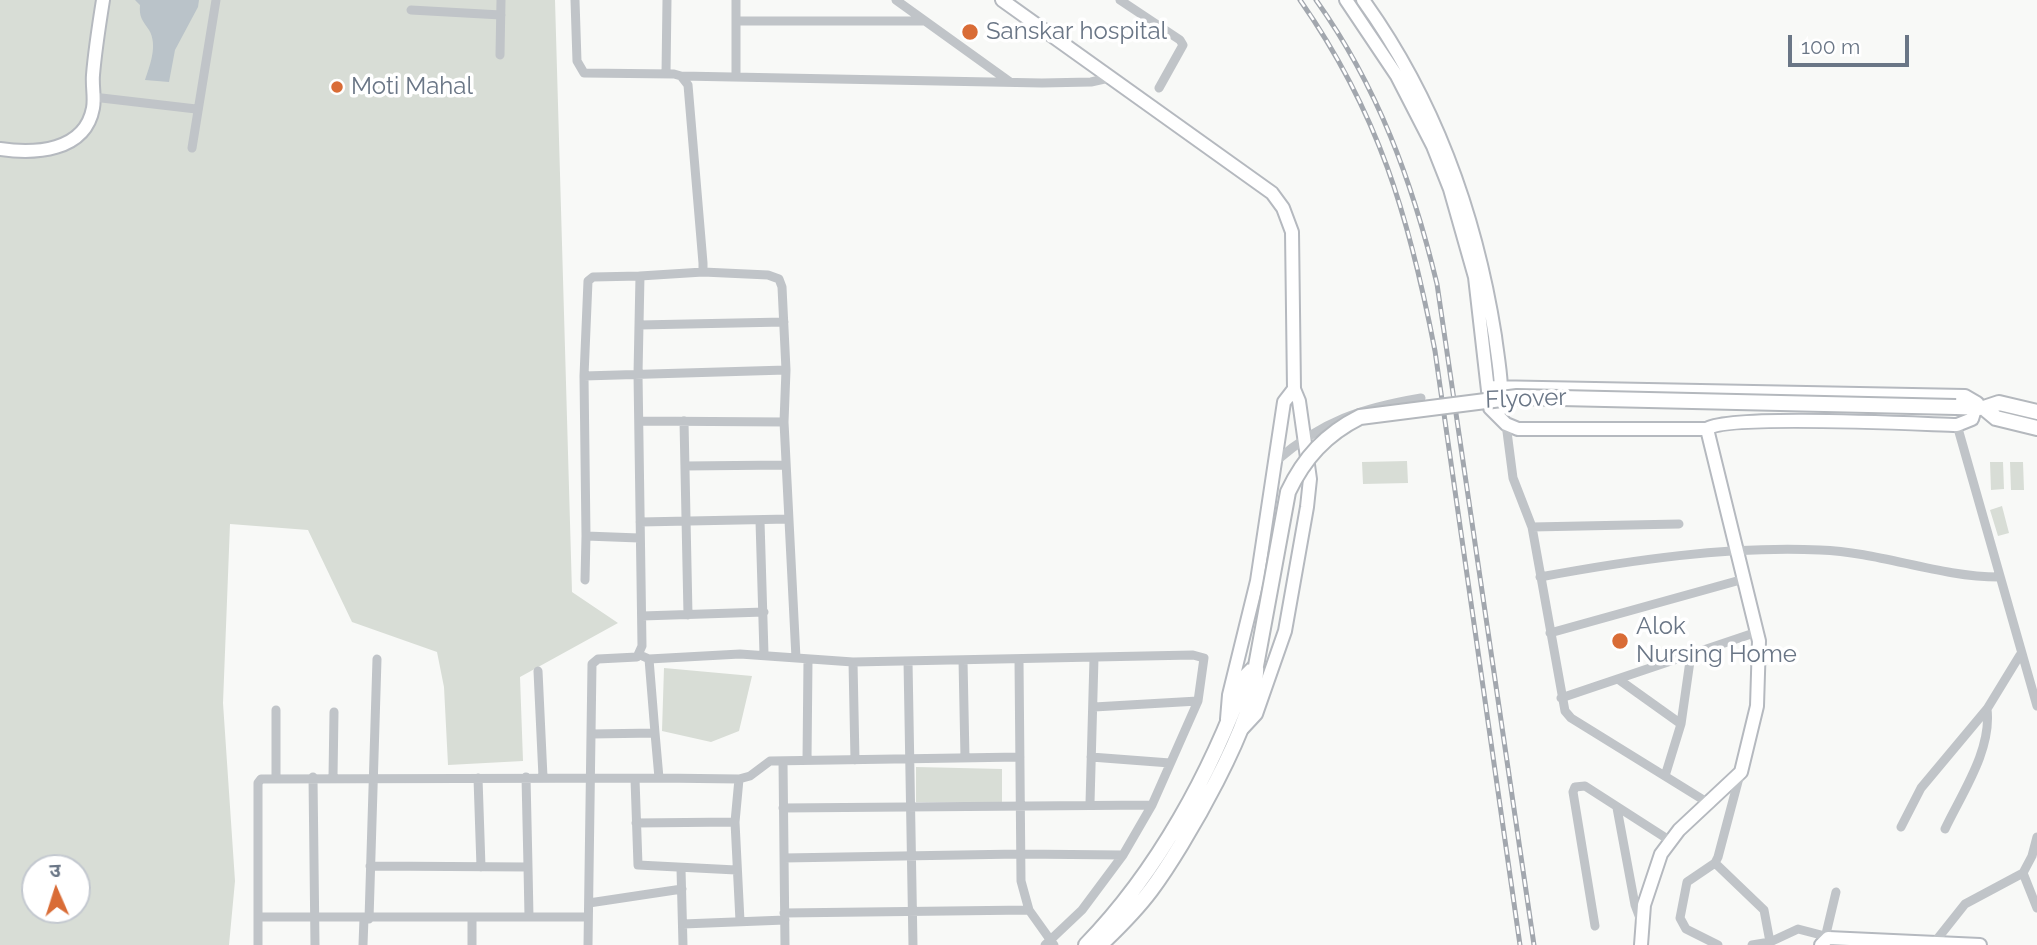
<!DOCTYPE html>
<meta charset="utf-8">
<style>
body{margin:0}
#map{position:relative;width:2037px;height:945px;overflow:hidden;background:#f8f9f7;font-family:Raleway,"Noto Sans Devanagari",sans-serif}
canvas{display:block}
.north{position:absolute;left:21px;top:854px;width:70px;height:70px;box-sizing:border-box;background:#fff;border:2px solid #c3c8cf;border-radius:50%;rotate:357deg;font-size:19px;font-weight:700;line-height:28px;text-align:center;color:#6a7686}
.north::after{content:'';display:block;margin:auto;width:24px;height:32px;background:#d96c36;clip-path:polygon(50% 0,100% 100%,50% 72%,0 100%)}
.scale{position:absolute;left:1788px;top:35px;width:121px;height:32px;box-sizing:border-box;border:4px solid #6a7686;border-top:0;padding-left:9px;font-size:21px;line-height:24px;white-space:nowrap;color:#6a7686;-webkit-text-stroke:5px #fff;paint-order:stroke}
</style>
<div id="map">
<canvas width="2037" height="945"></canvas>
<div class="north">उ</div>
<div class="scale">100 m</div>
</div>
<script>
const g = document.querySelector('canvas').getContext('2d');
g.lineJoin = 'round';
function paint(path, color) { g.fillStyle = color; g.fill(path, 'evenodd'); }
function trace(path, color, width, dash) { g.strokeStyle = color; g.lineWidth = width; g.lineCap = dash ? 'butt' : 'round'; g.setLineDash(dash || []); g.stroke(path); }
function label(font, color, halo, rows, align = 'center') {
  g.font = font + ' Raleway,sans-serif'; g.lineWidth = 7; g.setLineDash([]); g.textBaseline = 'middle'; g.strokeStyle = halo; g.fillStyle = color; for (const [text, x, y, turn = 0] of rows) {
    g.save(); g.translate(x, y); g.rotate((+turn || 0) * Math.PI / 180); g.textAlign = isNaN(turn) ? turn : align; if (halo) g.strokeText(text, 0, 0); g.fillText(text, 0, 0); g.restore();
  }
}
paint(new Path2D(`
 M 0,0 L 555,0 L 572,592 L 618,623 L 520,677 L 523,761 L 448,765 L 444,687 L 437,652 L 352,622 L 308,530 L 230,524 L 223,703 L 235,881 L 229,945 L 0,945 ZM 35,868 L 77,868 L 77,910 L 35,910 Z
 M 1407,461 L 1408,483 L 1363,484 L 1362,462 Z
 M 1990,462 L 2003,462 L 2004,489 L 1991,490 Z
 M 2010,462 L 2023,462 L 2024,490 L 2011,490 Z
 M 2002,506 L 2009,533 L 1998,536 L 1990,510 Z
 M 664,668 L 752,676 L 739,731 L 711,742 L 662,731 Z
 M 916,767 L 1002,769 L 1002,803 L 916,802 Z`), '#d8ddd6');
paint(new Path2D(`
 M 135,0 L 199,0 L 198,7 L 175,50 L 169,82 L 145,80 C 150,65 158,45 149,30 C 142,20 139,17 140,5 Z`), '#bac3c9');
const secondary = new Path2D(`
 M 1002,0 L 1272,193 L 1283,208 L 1292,232 L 1294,389 L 1299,401 L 1310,479 L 1307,507 L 1285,631 L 1256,714 L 1243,728
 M 1346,0 L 1397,76 L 1433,146 L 1450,189 L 1475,277 L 1490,408 L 1506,424 L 1518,429 L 1707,429
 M 1363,0 C 1435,100 1476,216 1495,336 C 1498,361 1505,393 1498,416
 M 0,149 C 34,154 85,152 93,108 C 95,98 92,86 93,75 C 95,50 99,25 103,0
 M 1489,387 L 1965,396 L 1977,403 L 1972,419 L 1957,425 C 1920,424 1726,414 1707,429 L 1759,641 L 1757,706 L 1741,772 L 1679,830 L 1661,854 L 1644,905 L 1641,945
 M 1227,719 L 1229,695 L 1257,581 L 1284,402 L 1294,389
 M 1821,945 L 1828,938 L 1980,945`);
const primary = new Path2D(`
 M 1956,407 L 1984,408 L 1999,403 L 2037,412
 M 1984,408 L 1996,418 L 2037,428
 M 1086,945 C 1158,871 1211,773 1246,676 L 1256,666
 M 1100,945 C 1118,928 1136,910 1151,890 C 1182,849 1260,715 1256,666`);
trace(secondary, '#b5b9bf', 16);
trace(primary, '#b4b8bd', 18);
trace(new Path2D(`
 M 575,0 L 577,61 L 584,73 L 674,74 L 681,76 L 688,85 L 703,263 L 703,272 L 640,276 L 638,374 L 642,646 L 637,657 L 598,659 L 592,664 L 588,945
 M 896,0 L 1010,82
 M 1120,0 L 1180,40 L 1183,45 L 1159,88
 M 411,10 L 501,15
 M 736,21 L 925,21
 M 500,55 L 501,0
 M 666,74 L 667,0
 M 681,76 L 1042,83 L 1091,82 L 1109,78
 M 736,77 L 736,0
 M 93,97 L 196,109
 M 192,148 L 216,0
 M 703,272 L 768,275 L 779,279 L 782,287 L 786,370 L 784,422 L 796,658
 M 639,325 L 784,322
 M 584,376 L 786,370
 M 639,421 L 784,422
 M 684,421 L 688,615
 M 1506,424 L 1513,478 L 1532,527 L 1565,711 L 1571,718 L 1710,804
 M 1957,425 L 2037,706
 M 1276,461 C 1322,421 1362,408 1421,398
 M 685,466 L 786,465
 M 760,521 L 764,654
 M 640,522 L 789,519
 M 1532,527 L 1679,524
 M 639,538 L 586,536 L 584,376 L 588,281 L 593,277 L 640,276
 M 1540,577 C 1632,560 1726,546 1820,550 C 1881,552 1938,577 1999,577
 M 585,580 L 586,536
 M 642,616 L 764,612
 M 1550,633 L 1744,579
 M 640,655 L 649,659 L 740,654 L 853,662 L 1193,655 L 1204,658 L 1198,701 L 1152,805 L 1123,855 L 1082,910 L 1045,945
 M 963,660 L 965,758
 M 1019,660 L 1021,881 L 1029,910 L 1054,945
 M 908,661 L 913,945
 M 853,662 L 855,760
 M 538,671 L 543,777
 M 1618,679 L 1681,724
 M 1561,698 L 1757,632
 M 1094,707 L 1198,701
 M 592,734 L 655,733 L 649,659
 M 1091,757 L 1170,763
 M 807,760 L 808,660
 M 783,761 L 785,945
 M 1665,776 L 1681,724 L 1691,654
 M 276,777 L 276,710
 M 313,777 L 315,945
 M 333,777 L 334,712
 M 526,777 L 528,867
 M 478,778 L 481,867
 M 659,778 L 739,779 L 750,776 L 770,761 L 1020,757
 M 635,779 L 638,865 L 736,870
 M 739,779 L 735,822 L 740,921
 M 1090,803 L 1094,658
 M 783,808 L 1152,805
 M 1617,808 L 1635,905 L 1641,921
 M 636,823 L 735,822
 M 1901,827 L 1921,788 L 1987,709 L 2020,655
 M 1945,829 C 1962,793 1992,750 1987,709
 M 784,858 L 1019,854 L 1123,855
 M 1715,863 L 1764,910 L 1770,942
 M 370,866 L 528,867 L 529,917
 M 681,869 L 683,945
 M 2023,873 L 2032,856 L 2037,837
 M 589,903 L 682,889
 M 784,913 L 1029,910
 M 259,917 L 588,917
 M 369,919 L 377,659
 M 683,924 L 785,920
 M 1595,926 L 1573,792 L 1575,787 L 1585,786 L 1669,840
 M 1825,938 L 1836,892
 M 1934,943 L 1965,904 L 2023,873 L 2037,908
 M 258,945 L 258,783 L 261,779 L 659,778 L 655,733
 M 363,945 L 364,918
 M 472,945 L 472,917
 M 1718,945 L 1686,929 L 1680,918 L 1687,882 L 1715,863 L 1718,857 L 1740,774
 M 1752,945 L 1770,942 L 1798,929 L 1825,936`), '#c0c4c8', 9);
trace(secondary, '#fff', 12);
trace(primary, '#fff', 14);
const rail = new Path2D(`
 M 1300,0 C 1379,113 1409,217 1435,351 L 1520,945
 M 1316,0 C 1378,87 1412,181 1437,284 L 1534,945`);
trace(rail, '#a2a7ae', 5);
trace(rail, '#fff', 2.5, [8]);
const primaryBridge = new Path2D(`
 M 1256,666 L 1288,492 C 1304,458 1326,434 1360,417 L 1517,397 L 1956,407`);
trace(primaryBridge, '#b4b8bd', 18, []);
trace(primaryBridge, '#fff', 14);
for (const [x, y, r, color] of [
 [970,32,9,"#d96c36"],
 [337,87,7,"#d96c36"],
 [1620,641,9,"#d96c36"]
]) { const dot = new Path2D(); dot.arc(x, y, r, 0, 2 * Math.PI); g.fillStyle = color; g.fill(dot); trace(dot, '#fff', 2.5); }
label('24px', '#6a7686', '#fff', [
 ["Sanskar hospital",986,32],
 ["Moti Mahal",351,87],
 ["Alok",1636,627],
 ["Nursing Home",1636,655]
], 'left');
label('24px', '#6a7686', '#fff', [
 ["Flyover",1526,399,-2]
]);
</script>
